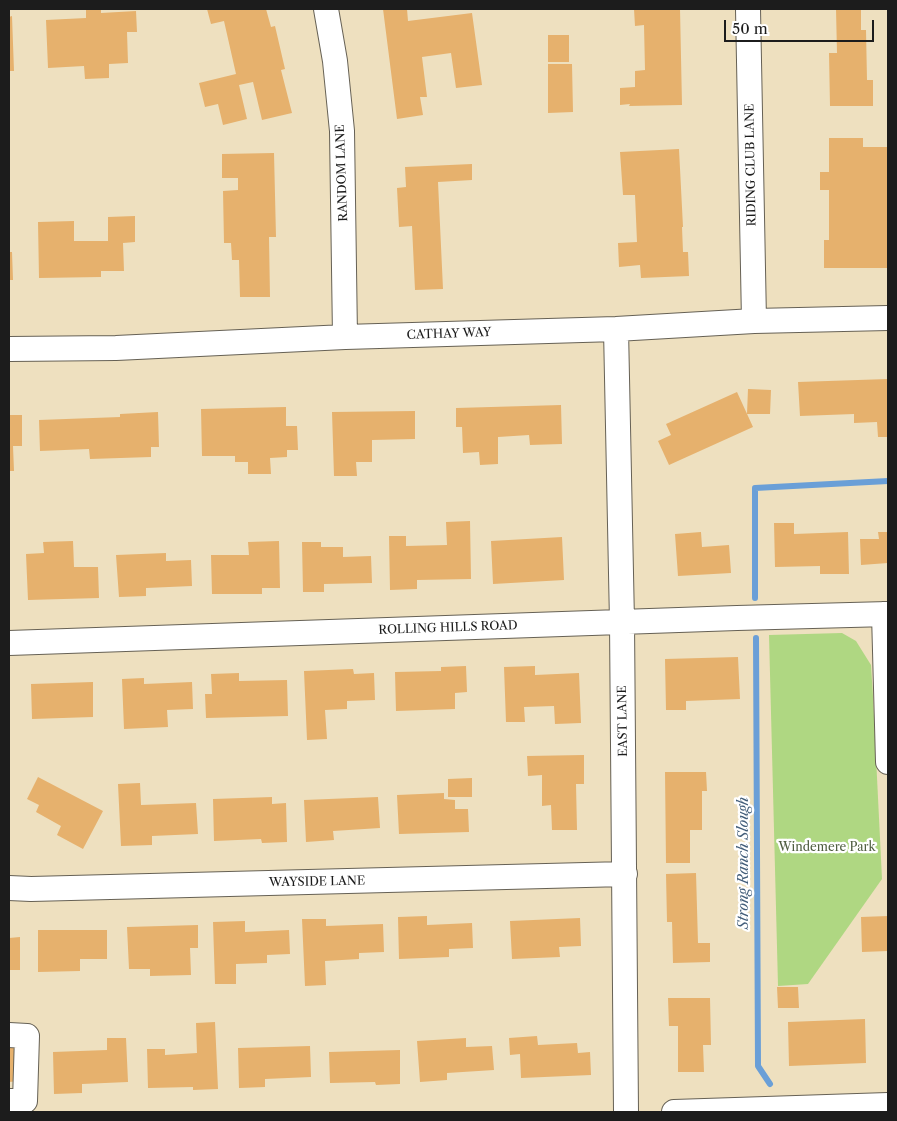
<!DOCTYPE html>
<style>
body{margin:0}
#map{position:relative;width:897px;height:1121px;overflow:hidden;background:#eee0bf;font-family:"Libre Caslon Text",serif}
canvas{display:block}
.frame{position:absolute;inset:0;border:10px solid #1c1c1c;pointer-events:none}
.scale{position:absolute;left:724px;top:20px;width:150px;height:22px;box-sizing:border-box;border:2px solid #1c1c1c;border-top:0;padding-left:6px;font-size:15px;line-height:18px;white-space:nowrap;color:#1c1c1c;-webkit-text-stroke:4px #fff;paint-order:stroke}
</style>
<div id="map">
<canvas width="897" height="1121"></canvas>
<div class="frame"></div>
<div class="scale">50 m</div>
</div>
<script>
const g = document.querySelector('canvas').getContext('2d');
g.lineJoin = 'round';
function paint(path, color) { g.fillStyle = color; g.fill(path, 'evenodd'); }
function trace(path, color, width, dash) { g.strokeStyle = color; g.lineWidth = width; g.lineCap = dash ? 'butt' : 'round'; g.setLineDash(dash || []); g.stroke(path); }
function label(font, color, halo, rows, align = 'center') {
  g.font = font + ' "Libre Caslon Text",serif'; g.lineWidth = 4.5; g.setLineDash([]); g.textBaseline = 'middle'; g.strokeStyle = halo; g.fillStyle = color; for (const [text, x, y, turn = 0] of rows) {
    g.save(); g.translate(x, y); g.rotate((+turn || 0) * Math.PI / 180); g.textAlign = isNaN(turn) ? turn : align; if (halo) g.strokeText(text, 0, 0); g.fillText(text, 0, 0); g.restore();
  }
}
paint(new Path2D(`
 M 842,633 L 856,641 L 871,665 L 873,696 L 882,879 L 808,984 L 778,986 L 769,635 Z`), '#afd782');
trace(new Path2D(`
 M 755,598 L 755,488 L 888,481
 M 756,638 L 758,1066 L 770,1084`), '#6a9fd7', 6);
paint(new Path2D(`
 M 86,9 L 101,9 L 101,13 L 136,11 L 137,32 L 127,32 L 128,63 L 109,64 L 109,78 L 85,79 L 84,66 L 48,68 L 46,20 L 86,18 Z
 M 207,9 L 266,9 L 271,27 L 275,26 L 285,69 L 281,70 L 292,113 L 262,120 L 253,82 L 239,85 L 247,119 L 223,125 L 218,104 L 205,107 L 199,83 L 236,74 L 224,21 L 211,24 Z
 M 383,9 L 407,9 L 408,21 L 472,13 L 482,85 L 456,88 L 451,53 L 422,57 L 427,97 L 420,97 L 423,115 L 397,119 Z
 M 634,9 L 680,9 L 682,105 L 629,106 L 630,104 L 620,105 L 620,88 L 635,87 L 635,71 L 645,70 L 644,25 L 635,26 Z
 M 836,9 L 861,9 L 861,30 L 866,30 L 867,80 L 873,80 L 873,106 L 830,106 L 829,53 L 837,53 Z
 M 12,16 L 14,71 L 9,71 L 9,17 Z
 M 548,35 L 569,35 L 569,62 L 548,62 Z
 M 548,64 L 572,64 L 573,112 L 548,113 Z
 M 829,138 L 863,138 L 863,147 L 888,147 L 888,268 L 824,268 L 824,240 L 829,240 L 829,190 L 820,190 L 820,172 L 829,172 Z
 M 679,149 L 683,227 L 682,227 L 683,252 L 688,252 L 689,276 L 641,278 L 640,265 L 619,267 L 618,243 L 637,242 L 635,195 L 623,195 L 620,152 Z
 M 274,153 L 276,237 L 269,237 L 270,297 L 240,297 L 239,260 L 232,260 L 231,243 L 224,243 L 223,191 L 238,190 L 238,178 L 222,178 L 222,154 Z
 M 472,164 L 472,180 L 438,182 L 443,289 L 415,290 L 412,226 L 399,227 L 397,188 L 406,187 L 405,167 Z
 M 135,216 L 135,242 L 123,243 L 124,271 L 101,271 L 101,277 L 39,278 L 38,222 L 74,221 L 74,241 L 108,241 L 108,217 Z
 M 9,252 L 12,252 L 13,280 L 9,280 Z
 M 888,379 L 888,437 L 878,437 L 877,422 L 854,423 L 854,414 L 800,416 L 798,382 Z
 M 748,389 L 771,390 L 770,414 L 747,414 Z
 M 737,392 L 753,427 L 669,465 L 658,441 L 671,435 L 666,424 Z
 M 561,405 L 562,444 L 530,445 L 529,435 L 498,437 L 498,464 L 480,465 L 479,452 L 463,453 L 462,427 L 456,427 L 456,408 Z
 M 286,407 L 286,426 L 297,426 L 298,450 L 287,450 L 287,457 L 270,458 L 271,474 L 248,474 L 248,462 L 235,462 L 235,456 L 202,456 L 201,409 Z
 M 415,411 L 415,439 L 372,440 L 372,462 L 356,462 L 357,476 L 334,476 L 332,412 Z
 M 158,412 L 159,447 L 151,447 L 151,457 L 90,459 L 89,449 L 40,451 L 39,420 L 120,417 L 120,414 Z
 M 9,415 L 22,415 L 22,446 L 13,446 L 14,471 L 9,471 Z
 M 470,521 L 471,579 L 417,580 L 417,589 L 390,590 L 389,536 L 406,536 L 406,546 L 447,545 L 446,522 Z
 M 774,523 L 794,523 L 794,534 L 848,532 L 849,574 L 820,574 L 820,566 L 775,567 Z
 M 701,532 L 702,547 L 729,545 L 731,573 L 678,576 L 675,534 Z
 M 878,532 L 888,532 L 888,563 L 861,565 L 860,539 L 879,539 Z
 M 562,537 L 564,580 L 493,584 L 491,541 Z
 M 73,541 L 74,567 L 98,567 L 99,598 L 28,600 L 26,554 L 44,553 L 43,542 Z
 M 279,541 L 280,588 L 262,588 L 262,594 L 212,594 L 211,555 L 249,555 L 248,542 Z
 M 302,542 L 321,542 L 321,547 L 343,547 L 343,557 L 371,556 L 372,583 L 324,584 L 324,592 L 303,592 Z
 M 166,553 L 166,561 L 191,560 L 192,586 L 146,588 L 146,596 L 119,597 L 116,555 Z
 M 738,657 L 740,699 L 686,701 L 686,710 L 666,710 L 665,659 Z
 M 466,666 L 467,692 L 455,693 L 455,709 L 396,711 L 395,672 L 441,671 L 441,667 Z
 M 535,666 L 535,675 L 579,673 L 581,723 L 555,724 L 554,706 L 524,707 L 525,722 L 506,722 L 504,667 Z
 M 353,669 L 354,674 L 374,673 L 375,700 L 347,701 L 347,709 L 325,710 L 327,739 L 307,740 L 304,671 Z
 M 239,673 L 239,681 L 287,680 L 288,716 L 206,718 L 205,694 L 212,694 L 211,674 Z
 M 144,678 L 144,684 L 192,682 L 193,709 L 167,710 L 168,727 L 124,729 L 122,679 Z
 M 93,682 L 93,717 L 32,719 L 31,684 Z
 M 584,755 L 584,784 L 576,784 L 577,830 L 552,830 L 551,805 L 542,806 L 542,775 L 528,776 L 527,756 Z
 M 665,772 L 706,772 L 707,791 L 702,791 L 702,830 L 690,830 L 690,863 L 666,863 Z
 M 38,777 L 103,811 L 83,849 L 57,835 L 61,826 L 36,812 L 39,805 L 27,799 Z
 M 472,778 L 472,797 L 448,797 L 448,779 Z
 M 140,783 L 141,805 L 196,803 L 198,834 L 152,836 L 152,845 L 121,846 L 118,784 Z
 M 444,793 L 444,799 L 455,800 L 455,809 L 468,809 L 469,832 L 399,834 L 397,795 Z
 M 272,797 L 272,804 L 286,803 L 287,842 L 262,843 L 261,839 L 214,841 L 213,799 Z
 M 378,797 L 380,828 L 333,831 L 334,840 L 306,842 L 304,800 Z
 M 696,873 L 698,943 L 710,943 L 710,962 L 673,963 L 672,922 L 667,922 L 666,874 Z
 M 427,916 L 427,925 L 472,923 L 473,948 L 449,949 L 449,957 L 399,959 L 398,917 Z
 M 888,916 L 888,951 L 862,952 L 861,917 Z
 M 580,918 L 581,946 L 559,947 L 560,957 L 512,959 L 510,921 Z
 M 302,919 L 326,919 L 326,926 L 383,924 L 384,952 L 359,953 L 359,959 L 325,961 L 326,985 L 305,986 Z
 M 245,921 L 245,932 L 289,930 L 290,954 L 267,955 L 267,963 L 236,964 L 236,984 L 215,984 L 213,922 Z
 M 198,925 L 198,948 L 190,948 L 191,975 L 150,976 L 150,969 L 129,969 L 127,927 Z
 M 38,930 L 107,930 L 107,959 L 80,959 L 80,971 L 38,972 Z
 M 20,937 L 20,970 L 9,970 L 9,938 Z
 M 777,987 L 798,987 L 799,1008 L 778,1008 Z
 M 668,998 L 710,998 L 711,1045 L 703,1045 L 704,1072 L 678,1072 L 678,1026 L 669,1026 Z
 M 865,1019 L 866,1063 L 789,1066 L 788,1022 Z
 M 215,1022 L 218,1089 L 193,1090 L 193,1087 L 148,1088 L 147,1049 L 165,1049 L 165,1055 L 197,1053 L 196,1023 Z
 M 537,1036 L 538,1045 L 577,1043 L 578,1053 L 590,1052 L 591,1075 L 521,1078 L 520,1054 L 510,1055 L 509,1038 Z
 M 107,1038 L 126,1038 L 128,1082 L 82,1084 L 82,1093 L 54,1094 L 53,1052 L 107,1050 Z
 M 466,1038 L 466,1047 L 492,1046 L 494,1070 L 447,1073 L 447,1080 L 420,1082 L 417,1041 Z
 M 18,1039 L 20,1081 L 9,1082 L 9,1040 Z
 M 310,1046 L 311,1077 L 265,1079 L 265,1087 L 239,1088 L 238,1048 Z
 M 400,1050 L 400,1084 L 376,1085 L 375,1082 L 330,1083 L 329,1052 Z`), '#e6b16d');
const minor = new Path2D(`
 M 326,9 L 335,61 L 342,131 L 345,337
 M 748,9 L 754,321
 M 616,329 L 622,622 L 626,1112
 M 9,349 L 116,348 L 345,337 L 616,329 L 754,321 L 888,318
 M 884,614 L 888,762
 M 9,643 L 737,618 L 888,614
 M 9,888 L 31,889 L 625,874
 M 9,1035 L 27,1036 L 25,1101 L 9,1101
 M 674,1112 L 888,1105`);
trace(minor, '#666155', 26);
trace(minor, '#fff', 24);
label('12px', '#1c1c1c', '#fff', [
 ["RIDING CLUB LANE",751,165,-91],
 ["RANDOM LANE",342,173,-92],
 ["CATHAY WAY",449,334,-2],
 ["ROLLING HILLS ROAD",448,628,-2],
 ["EAST LANE",623,721,-91],
 ["WAYSIDE LANE",317,882,-1]
]);
label('12px', '#4f5d40', '#fff', [
 ["Windemere Park",827,848]
]);
label('italic 14px', '#435e7a', '#fff', [
 ["Strong Ranch Slough",744,863,-90]
]);
</script>
